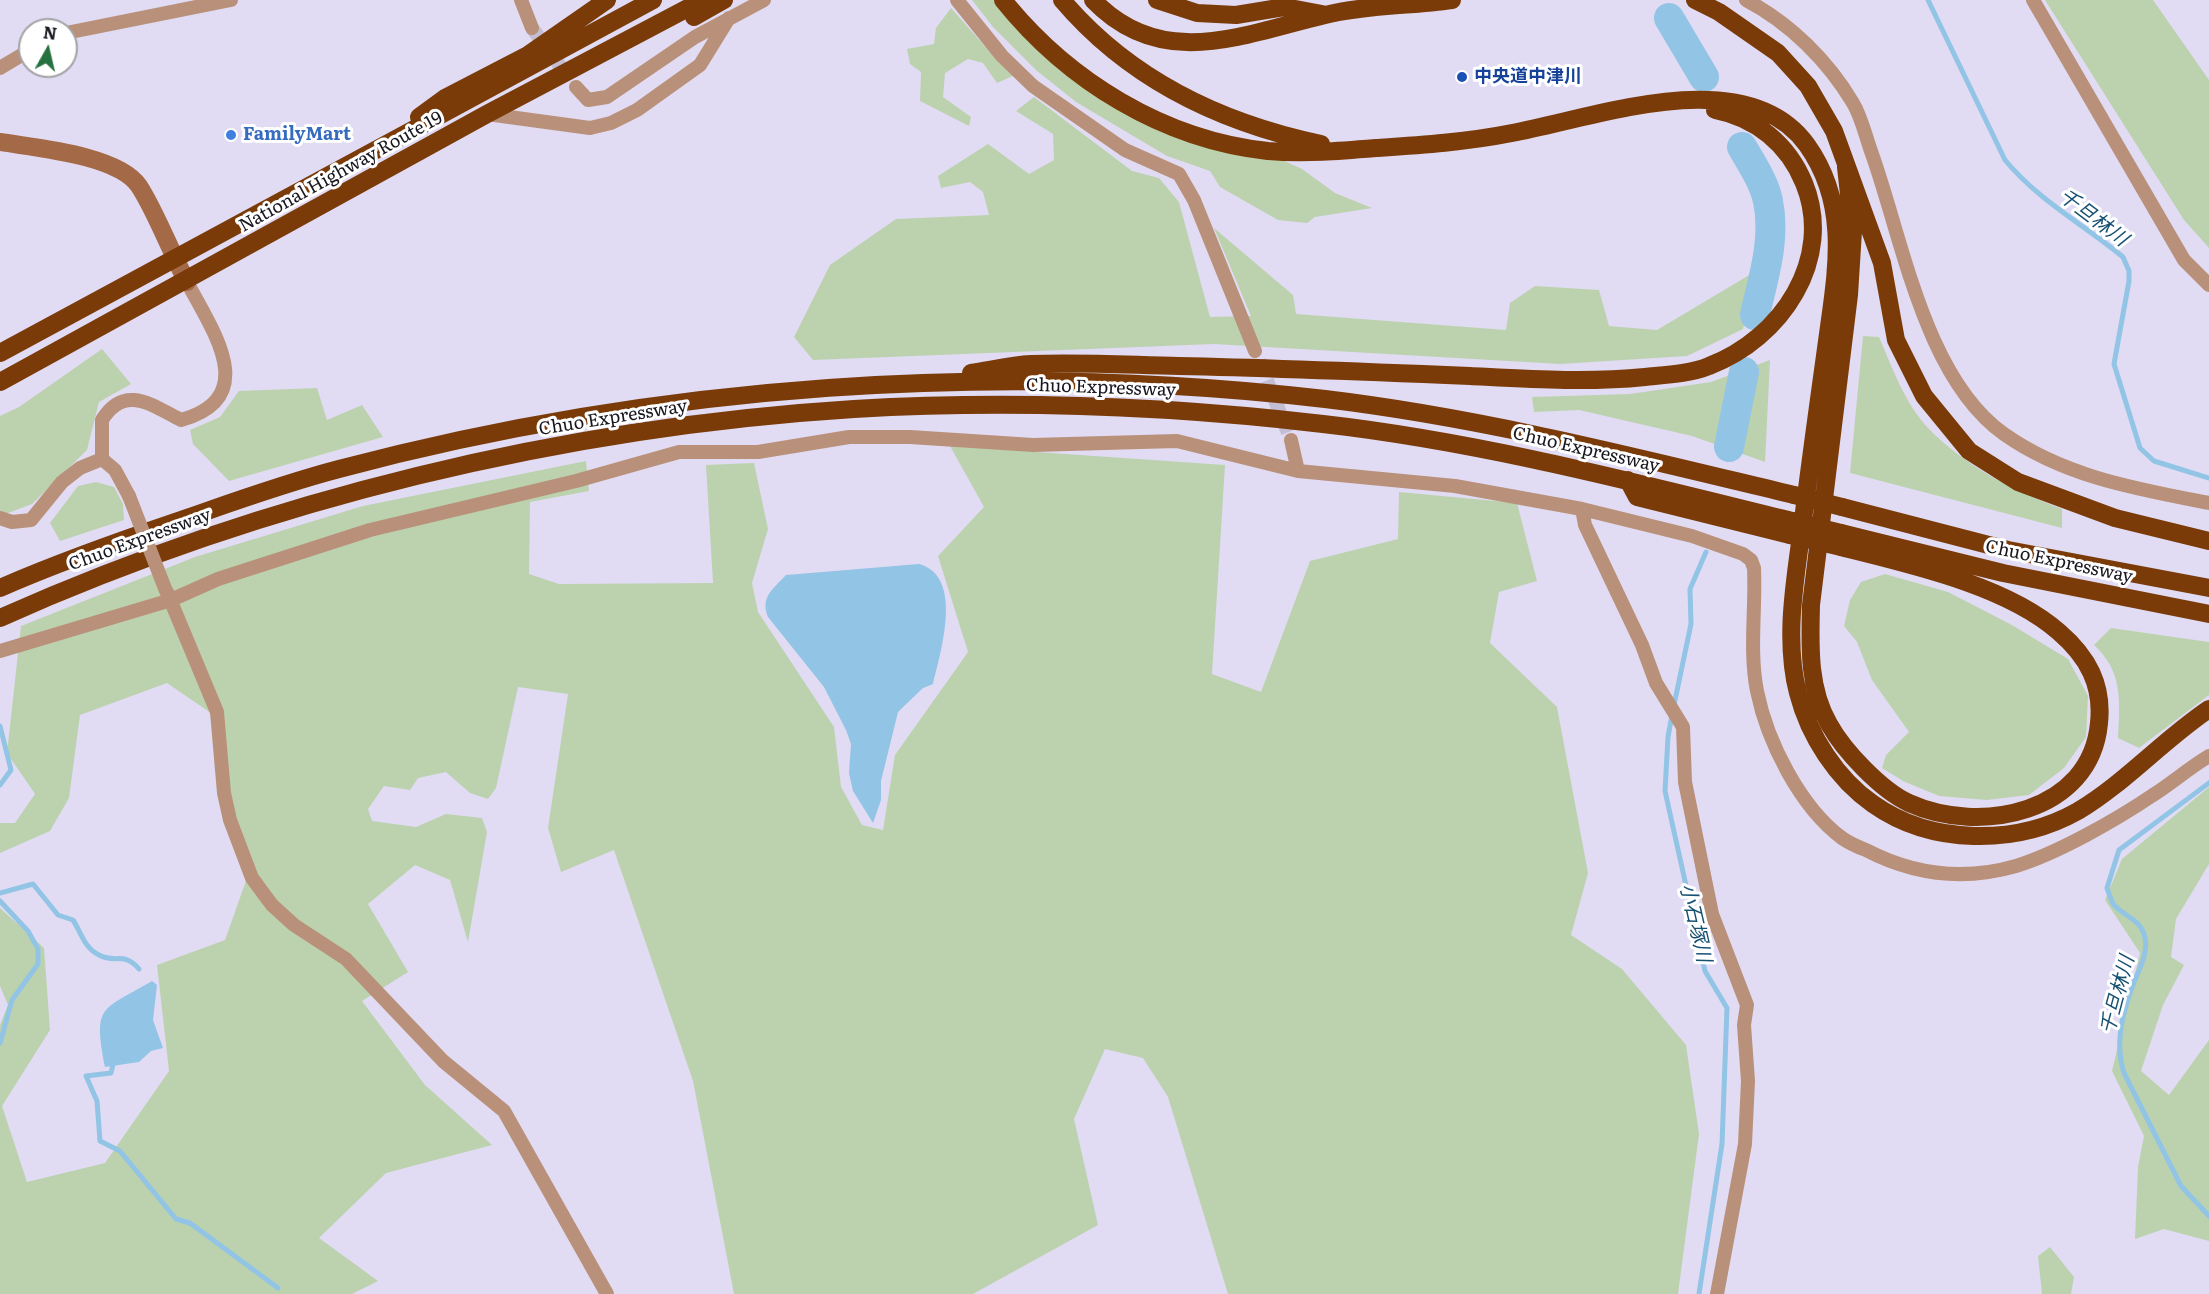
<!DOCTYPE html>
<meta charset="utf-8">
<style>
body{margin:0}
#map{position:relative;width:2209px;height:1294px;overflow:hidden;background:#e1dcf3;font-family:Literata,serif}
canvas{display:block}
.north{position:absolute;left:18px;top:18px;width:60px;height:60px;box-sizing:border-box;background:#fff;border:2px solid #a3a2a5;border-radius:50%;rotate:8deg;font-size:16px;font-weight:700;line-height:24px;text-align:center;color:#18161e}
.north::after{content:'';display:block;margin:auto;width:21px;height:27px;background:#257140;clip-path:polygon(50% 0,100% 100%,50% 72%,0 100%)}
</style>
<div id="map">
<canvas width="2209" height="1294"></canvas>
<div class="north">N</div>
</div>
<script>
const g = document.querySelector('canvas').getContext('2d');
g.lineJoin = 'round';
function paint(path, color) { g.fillStyle = color; g.fill(path, 'evenodd'); }
function trace(path, color, width, dash) { g.strokeStyle = color; g.lineWidth = width; g.lineCap = dash ? 'butt' : 'round'; g.setLineDash(dash || []); g.stroke(path); }
function label(font, color, halo, rows, align = 'center') {
  g.font = font + ' Literata,"Noto Sans JP",serif'; g.lineWidth = 6; g.setLineDash([]); g.textBaseline = 'middle'; g.strokeStyle = halo; g.fillStyle = color; for (const [text, x, y, turn = 0] of rows) {
    g.save(); g.translate(x, y); g.rotate((+turn || 0) * Math.PI / 180); g.textAlign = isNaN(turn) ? turn : align; if (halo) g.strokeText(text, 0, 0); g.fillText(text, 0, 0); g.restore();
  }
}
paint(new Path2D(`
 M 972,0 L 994,0 L 1044,54 L 1087,87 L 1280,159 L 1302,169 L 1335,193 L 1372,208 L 1315,217 L 1307,223 L 1278,220 L 1220,187 L 1210,171 L 1167,156 L 1076,102 L 1036,70 L 993,27 Z
 M 2045,0 L 2153,0 L 2209,80 L 2209,248 L 2184,220 Z
 M 951,8 L 990,52 L 1015,75 L 997,83 L 983,63 L 968,59 L 945,73 L 943,97 L 971,117 L 969,126 L 920,101 L 921,72 L 910,64 L 907,49 L 934,44 L 936,28 Z
 M 1034,97 L 1132,171 L 1159,178 L 1179,202 L 1210,317 L 1251,316 L 1214,228 L 1293,295 L 1296,314 L 1506,330 L 1510,303 L 1535,286 L 1599,290 L 1609,326 L 1657,330 L 1756,271 L 1743,329 L 1687,356 L 1560,364 L 1214,344 L 813,360 L 794,337 L 830,265 L 896,219 L 989,215 L 983,192 L 970,182 L 941,188 L 938,176 L 988,144 L 1029,174 L 1054,160 L 1053,134 L 1016,111 Z
 M 1863,336 L 1879,337 C 1892,367 1905,404 1929,429 C 1966,467 2013,490 2062,509 L 2062,528 L 1850,473 Z
 M 102,349 L 131,384 L 99,402 L 87,450 L 32,504 L 0,516 L 0,416 L 19,407 Z
 M 1770,360 L 1765,462 L 1692,436 L 1579,410 L 1534,412 L 1532,397 L 1630,394 L 1711,382 Z
 M 317,388 L 327,420 L 362,405 L 383,437 L 229,481 L 193,444 L 190,430 L 220,417 L 239,391 Z
 M 950,446 L 1225,465 L 1212,674 L 1261,692 L 1310,561 L 1398,539 L 1399,492 L 1517,503 L 1537,581 L 1499,592 L 1490,643 L 1557,707 L 1588,873 L 1571,935 L 1622,969 L 1686,1045 L 1699,1134 L 1678,1294 L 1228,1294 L 1168,1097 L 1143,1058 L 1105,1049 L 1074,1119 L 1098,1225 L 973,1294 L 734,1294 L 693,1081 L 614,850 L 561,872 L 548,828 L 568,694 L 518,687 L 496,788 L 488,799 L 470,793 L 446,772 L 418,778 L 410,790 L 384,786 L 368,809 L 372,821 L 416,827 L 446,814 L 482,818 L 487,832 L 468,942 L 450,880 L 415,865 L 368,904 L 408,972 L 362,1001 L 425,1085 L 492,1145 L 386,1173 L 319,1238 L 378,1281 L 352,1294 L 0,1294 L 0,1025 L 8,1005 L 0,986 L 0,908 L 44,948 L 50,1030 L 2,1106 L 27,1182 L 105,1163 L 169,1071 L 157,965 L 225,940 L 253,861 L 236,819 L 230,793 L 224,722 L 167,683 L 80,715 L 69,798 L 50,831 L 0,853 L 0,823 L 15,823 L 35,794 L 7,753 L 21,626 L 195,557 L 363,506 L 586,461 L 589,491 L 530,502 L 529,574 L 559,584 L 713,583 L 706,465 L 754,463 L 768,529 L 752,583 L 758,612 L 834,727 L 841,787 L 862,825 L 883,830 L 895,755 L 968,652 L 938,556 L 984,507 Z
 M 96,482 L 114,487 L 123,504 L 124,520 L 60,541 L 50,523 L 78,486 Z
 M 1885,574 L 1948,592 L 2012,625 L 2068,659 L 2088,696 L 2086,737 L 2064,768 L 2029,795 L 1987,800 L 1939,796 L 1903,781 L 1882,768 L 1886,755 L 1909,732 L 1872,680 L 1857,642 L 1844,626 L 1850,600 L 1861,582 Z
 M 2111,628 L 2209,642 L 2209,695 L 2139,748 L 2118,738 C 2120,700 2123,672 2094,645 Z
 M 2209,787 L 2209,864 L 2176,919 L 2171,957 L 2184,965 L 2163,1005 L 2141,1071 L 2169,1095 L 2209,1040 L 2209,1241 L 2164,1229 L 2135,1239 L 2138,1167 L 2144,1136 L 2112,1071 L 2140,953 L 2105,900 L 2122,859 Z
 M 2050,1247 L 2074,1277 L 2071,1294 L 2042,1294 L 2038,1256 Z`), '#bcd2af');
paint(new Path2D(`
 M 919,564 C 964,576 941,651 933,684 L 923,688 L 898,712 L 881,781 L 881,800 L 873,823 L 853,791 L 849,773 L 851,744 L 846,730 L 824,687 L 768,617 C 760,597 773,589 786,575 Z
 M 152,981 L 157,985 L 153,1020 L 163,1048 L 151,1051 L 139,1062 L 105,1067 C 93,1004 101,1011 152,981 Z`), '#92c4e5');
trace(new Path2D(`
 M 1928,0 L 2005,160 C 2039,201 2083,224 2123,257 L 2129,271 L 2129,281 L 2114,364 L 2140,448 L 2154,461 L 2209,478
 M 1674,705 L 1691,624 L 1690,589 L 1706,552
 M 1672,715 L 1668,737 L 1665,791 L 1705,971 L 1727,1008 L 1722,1144 L 1699,1294
 M 0,726 L 11,770 L 0,785
 M 2209,783 L 2119,850 L 2107,888 C 2109,893 2111,901 2114,905 C 2125,917 2142,920 2145,938 C 2148,953 2140,968 2134,982 C 2123,1011 2114,1043 2124,1073 L 2181,1186 L 2209,1216
 M 0,893 L 33,884 L 58,915 L 73,920 C 81,932 84,948 99,955 C 115,964 124,951 139,969
 M 0,901 L 28,931 L 38,949 L 38,964 L 12,1000 L 0,1043
 M 114,1060 L 111,1073 L 86,1076 L 97,1101 L 100,1141 L 120,1151 L 176,1219 L 190,1223 L 278,1288`), '#92c4e5', 5);
trace(new Path2D(`
 M 1669,18 L 1704,77
 M 1742,147 C 1752,164 1764,182 1768,201 C 1776,240 1763,278 1755,315
 M 1729,447 L 1744,372`), '#92c4e5', 30);
trace(new Path2D(`
 M 532,28 L 569,78
 M 1259,361 L 1291,440`), '#c3bed3', 14, [14, 7]);
trace(new Path2D(`
 M 521,0 L 532,28
 M 957,0 L 1002,56 L 1033,86 L 1125,150 L 1179,174 L 1194,200 L 1255,351
 M 1746,0 C 1790,23 1828,61 1853,103 C 1862,118 1866,138 1872,154 C 1903,241 1925,378 2004,434 C 2065,477 2137,489 2209,503
 M 2033,0 L 2184,260 L 2209,285
 M 66,33 L 231,0
 M 0,68 L 30,50
 M 576,87 L 588,100 L 607,97 L 695,37 L 764,0
 M 487,114 L 590,128 L 611,123 L 637,110 L 700,65 L 729,18
 M 1291,440 L 1298,471 L 1455,486 L 1582,509 L 1692,536 L 1743,554 L 1751,560 L 1754,568 C 1756,608 1749,651 1757,691 C 1767,741 1800,807 1842,838 C 1849,843 1858,847 1866,850 C 1914,875 1964,881 2016,866 C 2058,853 2116,820 2153,795 C 2172,783 2189,768 2209,756
 M 102,459 L 102,420 C 125,383 153,406 181,420 C 262,397 212,330 187,282
 M 1582,509 L 1585,525 L 1642,645 L 1656,683 L 1683,727 L 1685,782 L 1712,914 L 1747,1005 L 1744,1025 L 1748,1081 L 1745,1144 L 1717,1294
 M 0,518 L 12,522 L 31,520 L 62,482 L 80,468 L 102,459 L 115,470 L 129,496
 M 167,592 L 217,712 L 224,793 L 230,820 L 252,878 L 272,905 L 294,925 L 346,959 L 443,1061 L 504,1111 L 607,1294
 M 0,651 L 171,600 L 218,579 L 370,530 L 576,481 L 679,452 L 758,452 L 849,437 L 910,437 L 1033,445 L 1177,441 L 1298,471`), '#b9917a', 14);
trace(new Path2D(`
 M 0,142 C 36,148 118,155 139,186 C 156,212 171,253 187,282`), '#a46a47', 18);
trace(new Path2D(`
 M 1003,0 C 1068,81 1164,140 1268,151 C 1304,154 1340,151 1376,148 C 1421,145 1467,142 1512,133 C 1595,118 1746,60 1807,145 C 1849,204 1837,268 1828,334 C 1819,399 1810,463 1802,528 C 1795,581 1784,640 1798,693 C 1809,736 1837,779 1873,804 C 1931,845 2016,846 2078,811 C 2125,783 2163,740 2209,709
 M 1062,0 C 1129,79 1221,123 1321,144
 M 1093,0 C 1162,72 1244,34 1325,15 C 1366,5 1410,6 1452,0
 M 1157,0 L 1197,13 L 1236,15 L 1284,7 L 1322,14
 M 1695,0 L 1719,12 L 1778,53 L 1808,86 L 1834,131 L 1882,263 L 1896,340 L 1924,396 L 1969,451 L 2018,482 L 2115,518 L 2209,541
 M 694,17 L 724,0
 M 419,117 L 445,98 L 528,55 L 607,0
 M 0,353 L 653,0
 M 971,373 C 991,370 1011,365 1031,364 C 1080,362 1130,365 1179,366 C 1276,368 1373,372 1470,376 C 1528,379 1586,383 1645,377 C 1665,375 1690,374 1709,366 C 1781,339 1835,259 1804,183 C 1788,144 1756,118 1715,110
 M 0,382 L 487,114 L 703,0
 M 1628,480 L 1637,497 L 1790,535
 M 1842,507 L 2008,550 L 2209,588
 M 1841,533 L 2003,573 L 2209,614
 M 1841,547 C 1908,564 2006,585 2059,632 C 2088,657 2103,685 2099,723 C 2091,813 1980,835 1909,803 C 1881,790 1844,751 1829,724 C 1808,688 1810,645 1811,605 L 1849,295 L 1853,231 L 1846,167
 M 0,588 C 59,562 119,541 181,520 C 233,502 285,483 339,469 C 658,384 997,361 1325,399 C 1484,418 1639,458 1794,495
 M 0,618 C 266,499 564,427 854,409 C 1010,400 1169,406 1323,424 C 1482,442 1637,483 1792,521`), '#7a3b09', 18);
trace(new Path2D(`
 M 129,496 L 166,591`), '#b9917a', 14);
trace(new Path2D(`
 M 1794,495 L 1842,507
 M 1792,521 L 1841,533
 M 1790,535 L 1841,547`), '#7a3b09', 18);
for (const [x, y, r, color] of [
 [1462,77,6,"#1a4fb4"],
 [231,135,6,"#3f7fe0"]
]) { const dot = new Path2D(); dot.arc(x, y, r, 0, 2 * Math.PI); g.fillStyle = color; g.fill(dot); trace(dot, '#fff', 2); }
label('bold 18px', '#164399', '#fff', [
 ["中央道中津川",1474,77]
], 'left');
label('bold 18px', '#366cbe', '#fff', [
 ["FamilyMart",243,135]
], 'left');
label('18px', '#18161e', '#fff', [
 ["National Highway Route 19",341,172,-29],
 ["Chuo Expressway",1101,388,2],
 ["Chuo Expressway",613,418,-9],
 ["Chuo Expressway",1586,450,13],
 ["Chuo Expressway",140,540,-20],
 ["Chuo Expressway",2059,562,12]
]);
label('italic 20px', '#165172', '#fff', [
 ["千旦林川",2093,218,37],
 ["小石塚川",1695,923,77],
 ["千旦林川",2118,995,-75]
]);
</script>
